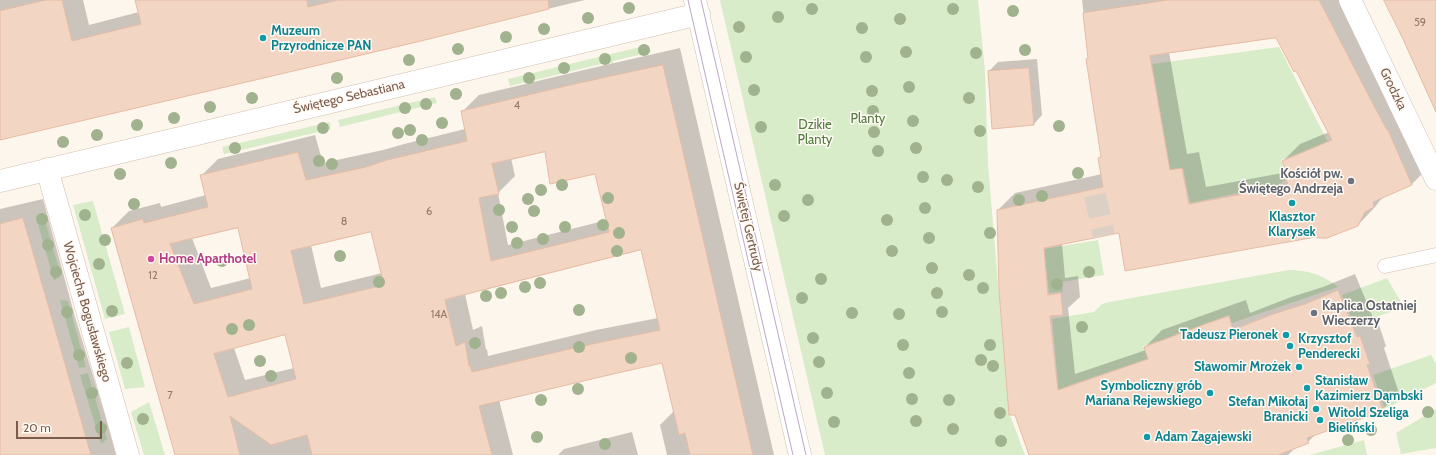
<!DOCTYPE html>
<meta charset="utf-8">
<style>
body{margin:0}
#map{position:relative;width:1436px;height:455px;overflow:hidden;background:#fdf6ec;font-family:Cabin,sans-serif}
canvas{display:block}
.scale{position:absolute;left:16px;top:421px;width:86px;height:18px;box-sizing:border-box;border:2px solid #7a5c4d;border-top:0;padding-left:5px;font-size:12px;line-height:14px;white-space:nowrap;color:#7a5c4d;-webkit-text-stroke:3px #fffaf3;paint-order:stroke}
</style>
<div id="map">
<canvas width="1436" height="455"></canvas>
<div class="scale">20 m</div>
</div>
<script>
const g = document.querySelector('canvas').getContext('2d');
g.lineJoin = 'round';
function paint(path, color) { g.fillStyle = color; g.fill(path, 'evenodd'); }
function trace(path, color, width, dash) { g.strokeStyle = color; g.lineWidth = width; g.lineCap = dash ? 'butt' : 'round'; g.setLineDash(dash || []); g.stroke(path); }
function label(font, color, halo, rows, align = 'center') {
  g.font = font + ' Cabin,sans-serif'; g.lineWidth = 3; g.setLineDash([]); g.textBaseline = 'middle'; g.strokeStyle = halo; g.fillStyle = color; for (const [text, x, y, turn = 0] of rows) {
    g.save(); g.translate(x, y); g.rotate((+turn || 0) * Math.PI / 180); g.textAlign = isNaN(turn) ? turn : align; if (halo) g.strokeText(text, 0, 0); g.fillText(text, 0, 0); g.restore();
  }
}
paint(new Path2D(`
 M 720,0 L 978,0 L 985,71 L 988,164 L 1009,415 L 1010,415 L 1025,455 L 825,455 Z
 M 648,45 L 651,52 L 613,61 L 613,63 L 601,64 L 510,86 L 508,79 Z
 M 1279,47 L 1328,142 L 1281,160 L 1288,178 L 1278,185 L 1190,203 L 1183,168 L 1170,170 L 1152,64 Z
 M 435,97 L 437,103 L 340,127 L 338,120 Z
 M 330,122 L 331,129 L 224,154 L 222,147 Z
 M 93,201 L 125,314 L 105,319 L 73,205 Z
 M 43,214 L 61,275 L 54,281 L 36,217 Z
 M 1098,240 L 1104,275 L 1062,282 L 1063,292 L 1049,293 L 1044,249 Z
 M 1289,270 C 1308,270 1323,275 1338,287 L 1232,323 L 1229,315 L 1213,321 L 1215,328 L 1195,335 L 1191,329 L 1175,334 L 1178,341 L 1161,347 L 1158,341 L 1143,346 L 1148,359 L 1070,385 L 1072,392 L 1059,396 L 1052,319 L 1094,312 L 1102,304 L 1109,302 Z
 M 1387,278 L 1404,307 L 1354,325 L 1342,295 Z
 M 60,300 L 68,301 L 86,367 L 79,368 Z
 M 129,327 L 145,387 L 125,389 L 109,332 Z
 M 1431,355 L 1436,364 L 1436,383 L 1385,409 L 1373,375 Z
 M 88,373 L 107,439 L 101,444 L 80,375 Z
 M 149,402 L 165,455 L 144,455 L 131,412 Z
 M 1436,409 L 1436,448 L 1401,454 L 1396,433 Z
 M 1364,440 L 1367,455 L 1310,455 Z`), '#d8ecc9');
paint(new Path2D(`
 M 0,0 L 83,0 L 89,25 L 139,12 L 136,0 L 585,0 L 0,139 Z
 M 1082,0 L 1345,0 L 1429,167 L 1412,184 L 1384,196 L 1378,203 L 1375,207 L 1358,225 L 1316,236 L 1120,232 L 1062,244 L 1065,278 L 1078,276 L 1080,297 L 1068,308 L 1075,374 L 1146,350 L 1145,347 L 1162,330 L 1226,307 L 1246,300 L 1250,313 L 1291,297 L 1323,287 L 1355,274 L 1374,320 L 1377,319 L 1386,346 L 1384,348 L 1399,393 L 1382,410 L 1316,434 L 1308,442 L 1296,447 L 1288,455 L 1030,455 L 998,210 L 1015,193 L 1102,174 L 1099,158 L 1102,155 L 1087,59 L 1089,57 ZM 1276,37 L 1296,70 L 1329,132 L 1300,144 L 1283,161 L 1288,172 L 1206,187 L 1199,152 L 1187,154 L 1169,52 Z
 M 1385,0 L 1436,0 L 1436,112 Z
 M 680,48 L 774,455 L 667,455 L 660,425 L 674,411 L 663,362 L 499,400 L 513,455 L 176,455 L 112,228 L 129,211 L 160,203 L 161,207 L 206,195 L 202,175 L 218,159 L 315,135 L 323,163 L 383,150 L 404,144 L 465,129 L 462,112 L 479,95 L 588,69 ZM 546,150 L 596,173 L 607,220 L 508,245 L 498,193 L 515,176 L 511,158 ZM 238,227 L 251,278 L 211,288 L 192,238 ZM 372,231 L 382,273 L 321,288 L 311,245 ZM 642,249 L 658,318 L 596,330 L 488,356 L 487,349 L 486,350 L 482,326 L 473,330 L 465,294 ZM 286,334 L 294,368 L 245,380 L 234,348 Z
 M 1037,59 L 1042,115 L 1034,124 L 989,71 L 998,62 Z
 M 43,199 L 75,317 L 105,415 L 116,455 L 0,455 L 0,209 Z
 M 632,432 L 638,455 L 558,455 L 564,449 Z`), '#0003');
const building = new Path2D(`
 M 46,0 L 62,0 L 72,41 L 141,24 L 135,0 L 307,0 L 308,7 L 338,0 L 548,0 L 549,9 L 421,41 L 0,140 L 0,11 Z
 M 1168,0 L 1319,0 L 1372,102 L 1387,130 L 1388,130 L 1412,185 L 1373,202 L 1374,207 L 1365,212 L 1358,226 L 1327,238 L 1317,238 L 1316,237 L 1125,271 L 1119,233 L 1044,248 L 1048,295 L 1061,293 L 1063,315 L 1050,316 L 1058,390 L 1148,359 L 1144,347 L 1208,323 L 1229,316 L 1233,330 L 1273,314 L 1305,304 L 1338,290 L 1357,337 L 1360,336 L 1370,364 L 1367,365 L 1383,411 L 1307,438 L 1309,443 L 1278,455 L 1029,455 L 1015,415 L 1009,415 L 999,291 L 997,210 L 1103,187 L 1098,158 L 1101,157 L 1086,59 L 1088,58 L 1083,13 ZM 1276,38 L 1294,72 L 1296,71 L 1332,140 L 1282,161 L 1289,178 L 1286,179 L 1288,185 L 1280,187 L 1189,204 L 1182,168 L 1170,170 L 1150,56 Z
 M 1384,0 L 1436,0 L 1436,112 L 1403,39 Z
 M 663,65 L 753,455 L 690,455 L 685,433 L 679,435 L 662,363 L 600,377 L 479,406 L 492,455 L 312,455 L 307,435 L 271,445 L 230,416 L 240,455 L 175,455 L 111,228 L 143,219 L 144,223 L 208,207 L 200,175 L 298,152 L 306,180 L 366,167 L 387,160 L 467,141 L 461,111 L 570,85 ZM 545,152 L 550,184 L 595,174 L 609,232 L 491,261 L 479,198 L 499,194 L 492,164 ZM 238,228 L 252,289 L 194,304 L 170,244 ZM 371,232 L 384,285 L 304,304 L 291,251 ZM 641,250 L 660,330 L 578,347 L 472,372 L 470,365 L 469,366 L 465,342 L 456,346 L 445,300 ZM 285,335 L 296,379 L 228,397 L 214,354 Z
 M 1029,68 L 1034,125 L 992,129 L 988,71 Z
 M 23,218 L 57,336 L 91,455 L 0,455 L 0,224 Z`);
paint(building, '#f3d5c3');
trace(building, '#e6bba3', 1);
trace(new Path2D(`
 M 1095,195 L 1104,236`), '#dcd0c4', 22, [22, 11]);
const service = new Path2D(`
 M 1385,266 L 1436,255`);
const pedestrian = new Path2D(`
 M 1350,0 L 1436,179`);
const minor = new Path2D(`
 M 695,0 L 800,455
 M 47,169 L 128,455
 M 0,181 L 699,14`);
trace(service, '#d1beb0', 15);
trace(pedestrian, '#d1beb0', 23);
trace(minor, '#d1beb0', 23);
trace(service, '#fff', 14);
trace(pedestrian, '#fff', 22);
trace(minor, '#fff', 22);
trace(new Path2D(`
 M 688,0 L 793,455
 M 701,0 L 806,455`), '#b9a8c9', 1);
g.fillStyle = '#a0b28e';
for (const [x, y] of [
 [629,8],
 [812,9],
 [953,9],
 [1013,11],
 [778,17],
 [588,18],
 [900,19],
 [739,27],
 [862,28],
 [544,29],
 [506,37],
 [458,49],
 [644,50],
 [1025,50],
 [906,52],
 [976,53],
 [746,57],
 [866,57],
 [605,59],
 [409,60],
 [564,68],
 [337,78],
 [529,78],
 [909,87],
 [754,90],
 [872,91],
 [456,94],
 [252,98],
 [969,98],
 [426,104],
 [210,107],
 [405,108],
 [873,111],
 [174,118],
 [913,121],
 [442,123],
 [137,125],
 [1059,126],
 [761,127],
 [323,128],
 [410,130],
 [980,131],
 [874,132],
 [398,133],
 [97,135],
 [422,140],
 [63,142],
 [235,148],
 [916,148],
 [878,151],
 [319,161],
 [171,163],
 [332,164],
 [1078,173],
 [120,174],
 [923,177],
 [947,180],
 [562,185],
 [775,185],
 [978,187],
 [541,190],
 [1042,196],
 [608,198],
 [528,199],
 [808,200],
 [1019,200],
 [134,204],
 [925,208],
 [499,210],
 [534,211],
 [85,215],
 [784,216],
 [42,219],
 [887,220],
 [603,225],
 [512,227],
 [565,227],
 [619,233],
 [990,233],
 [929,238],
 [543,239],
 [105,240],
 [517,243],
 [48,245],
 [617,251],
 [892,251],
 [340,256],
 [222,261],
 [99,264],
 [932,268],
 [56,272],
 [1089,272],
 [969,275],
 [821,279],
 [379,282],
 [540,283],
 [1057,284],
 [525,287],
 [983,288],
 [501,293],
 [937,293],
 [486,296],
 [802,298],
 [579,310],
 [112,311],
 [67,312],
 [942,312],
 [852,313],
 [899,314],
 [249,325],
 [1082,327],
 [232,329],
 [813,338],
 [475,343],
 [903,345],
 [990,345],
 [579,347],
 [79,355],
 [631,358],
 [981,360],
 [260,361],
 [819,362],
 [127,363],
 [993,366],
 [909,373],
 [271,376],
 [578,389],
 [92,393],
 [827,393],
 [912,399],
 [541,400],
 [949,400],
 [1428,412],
 [1000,413],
 [143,419],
 [916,421],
 [834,422],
 [101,428],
 [953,429],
 [1371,430],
 [537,437],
 [1348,440],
 [1001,441],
 [605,444]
]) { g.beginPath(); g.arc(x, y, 6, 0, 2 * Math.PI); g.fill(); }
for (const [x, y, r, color] of [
 [263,38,4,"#0f9aa8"],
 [1351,181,4,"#6b7280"],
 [1292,203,4,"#0f9aa8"],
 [151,259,4,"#d1479c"],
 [1314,313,4,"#6b7280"],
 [1286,335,4,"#0f9aa8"],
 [1290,346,4,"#0f9aa8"],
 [1299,367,4,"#0f9aa8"],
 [1307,388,4,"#0f9aa8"],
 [1210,393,4,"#0f9aa8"],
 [1316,409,4,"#0f9aa8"],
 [1320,420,4,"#0f9aa8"],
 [1147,437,4,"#0f9aa8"]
]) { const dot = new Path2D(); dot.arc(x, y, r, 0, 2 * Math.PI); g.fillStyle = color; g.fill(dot); trace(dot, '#fffaf3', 1.5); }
label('11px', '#987a6a', null, [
 ["59",1420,23],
 ["4",517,106],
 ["6",429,212],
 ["8",344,222],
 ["12",153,276],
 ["14A",439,315],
 ["7",170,396]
]);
label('bold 13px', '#0d838f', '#fffaf3', [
 ["Muzeum",271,31],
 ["Przyrodnicze PAN",271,46],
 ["Klasztor",1292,217,"center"],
 ["Klarysek",1292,232,"center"],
 ["Tadeusz Pieronek",1278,335,"right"],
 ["Krzysztof",1298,339],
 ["Penderecki",1298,354],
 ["Sławomir Mrożek",1291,367,"right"],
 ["Stanisław",1315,381],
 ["Kazimierz Dąmbski",1315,396],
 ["Symboliczny grób",1202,386,"right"],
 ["Mariana Rejewskiego",1202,401,"right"],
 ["Stefan Mikołaj",1308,402,"right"],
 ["Branicki",1308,417,"right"],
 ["Witold Szeliga",1328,413],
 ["Bieliński",1328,428],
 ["Adam Zagajewski",1155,437]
], 'left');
label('13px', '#7a5c4d', '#fffaf3', [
 ["Grodzka",1393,89,64],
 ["Świętego Sebastiana",349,97,-13],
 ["Świętej Gertrudy",748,227,77],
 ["Wojciecha Bogusławskiego",87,312,74]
]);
label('13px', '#537a41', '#fffaf3', [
 ["Planty",868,119],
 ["Dzikie",815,125],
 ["Planty",815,140]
]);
label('bold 13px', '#5b616d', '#fffaf3', [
 ["Kościół pw.",1343,174],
 ["Świętego Andrzeja",1343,189],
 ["Kaplica Ostatniej",1322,306,"left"],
 ["Wieczerzy",1322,321,"left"]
], 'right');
label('bold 13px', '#b23c85', '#fffaf3', [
 ["Home Aparthotel",159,259]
], 'left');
</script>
